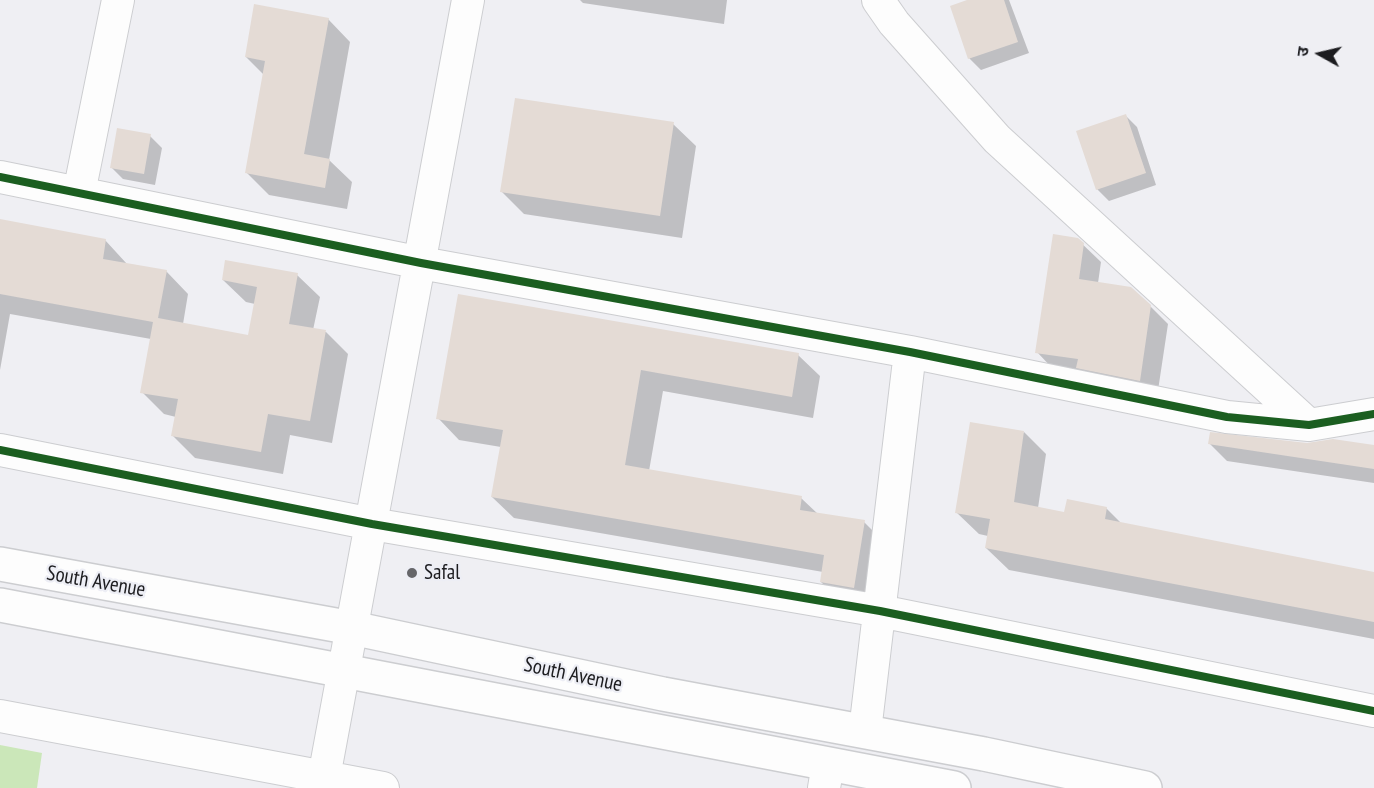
<!DOCTYPE html>
<meta charset="utf-8">
<style>
body{margin:0}
#map{position:relative;width:1374px;height:788px;overflow:hidden;background:#efeff3;font-family:"PT Sans Narrow","Noto Sans Devanagari",sans-serif}
canvas{display:block}
.north{position:absolute;left:1290px;top:24px;width:60px;height:60px;-webkit-text-stroke:4px #edeef5;paint-order:stroke;rotate:278deg;font-size:16px;font-weight:700;line-height:24px;text-align:center;color:#1c1c1f}
.north::after{content:'';display:block;margin:auto;width:21px;height:27px;background:#1c1c1f;clip-path:polygon(50% 0,100% 100%,50% 72%,0 100%)}
</style>
<div id="map">
<canvas width="1374" height="788"></canvas>
<div class="north">उ</div>
</div>
<script>
const g = document.querySelector('canvas').getContext('2d');
g.lineJoin = 'round';
function paint(path, color) { g.fillStyle = color; g.fill(path, 'evenodd'); }
function trace(path, color, width, dash) { g.strokeStyle = color; g.lineWidth = width; g.lineCap = dash ? 'butt' : 'round'; g.setLineDash(dash || []); g.stroke(path); }
function label(font, color, halo, rows, align = 'center') {
  g.font = font + ' "PT Sans Narrow",sans-serif'; g.lineWidth = 4.5; g.setLineDash([]); g.textBaseline = 'middle'; g.strokeStyle = halo; g.fillStyle = color; for (const [text, x, y, turn = 0] of rows) {
    g.save(); g.translate(x, y); g.rotate((+turn || 0) * Math.PI / 180); g.textAlign = isNaN(turn) ? turn : align; if (halo) g.strokeText(text, 0, 0); g.fillText(text, 0, 0); g.restore();
  }
}
paint(new Path2D(`
 M 0,745 L 42,753 L 37,788 L 0,788 Z`), '#cbe7b9');
paint(new Path2D(`
 M 580,0 L 727,0 L 724,24 L 583,3 Z
 M 971,0 L 1009,0 L 1029,53 L 981,70 L 969,58 Z
 M 328,19 L 350,42 L 329,160 L 352,182 L 347,209 L 269,195 L 247,173 L 264,75 L 246,57 Z
 M 1125,115 L 1137,127 L 1156,185 L 1109,201 L 1097,189 Z
 M 673,124 L 696,146 L 682,238 L 524,214 L 502,192 Z
 M 150,136 L 162,148 L 155,185 L 123,179 L 111,167 Z
 M 0,221 L 105,240 L 127,264 L 166,271 L 188,294 L 183,324 L 249,336 L 255,304 L 246,302 L 223,280 L 297,275 L 320,297 L 313,330 L 326,332 L 348,354 L 332,443 L 290,435 L 283,474 L 195,458 L 173,436 L 176,417 L 164,414 L 142,392 L 151,339 L 10,314 L 0,370 Z
 M 1077,239 L 1101,262 L 1098,283 L 1150,306 L 1168,324 L 1157,397 L 1054,370 L 1037,352 Z
 M 459,296 L 798,355 L 820,376 L 813,418 L 663,391 L 649,471 L 801,498 L 819,515 L 864,522 L 886,544 L 876,609 L 843,604 L 821,582 L 823,572 L 514,518 L 492,497 L 501,447 L 459,440 L 438,418 Z
 M 1024,432 L 1046,454 L 1038,508 L 1066,513 L 1106,508 L 1122,524 L 1374,574 L 1374,639 L 1009,570 L 986,548 L 988,536 L 979,534 L 956,512 Z
 M 1209,443 L 1374,447 L 1374,483 L 1227,461 Z`), '#0003');
paint(new Path2D(`
 M 967,0 L 1004,0 L 1018,42 L 968,59 L 950,6 Z
 M 254,4 L 329,18 L 304,154 L 330,159 L 325,188 L 245,173 L 265,61 L 245,57 Z
 M 515,98 L 674,122 L 660,216 L 500,192 Z
 M 1126,114 L 1146,173 L 1096,190 L 1076,131 Z
 M 117,128 L 151,134 L 144,174 L 110,168 Z
 M 0,219 L 106,239 L 103,259 L 167,270 L 158,318 L 248,335 L 257,287 L 222,280 L 225,260 L 298,273 L 289,324 L 326,330 L 310,421 L 268,414 L 261,452 L 171,436 L 178,399 L 140,393 L 153,322 L 0,294 Z
 M 1053,234 L 1078,238 L 1084,243 L 1079,279 L 1131,287 L 1151,305 L 1140,381 L 1076,368 L 1078,359 L 1035,353 Z
 M 458,294 L 799,353 L 792,397 L 641,370 L 625,465 L 802,496 L 800,510 L 865,520 L 854,588 L 820,582 L 824,555 L 491,497 L 503,430 L 436,419 Z
 M 970,422 L 1024,431 L 1014,502 L 1064,512 L 1067,499 L 1107,507 L 1105,519 L 1374,572 L 1374,622 L 985,548 L 990,519 L 955,513 Z
 M 1210,432 L 1307,443 L 1333,439 L 1374,445 L 1374,469 L 1208,444 Z`), '#e4dbd5');
const street = new Path2D(`
 M 878,0 L 894,23 L 997,139 L 1309,425
 M 0,177 L 421,263 L 910,352 L 1227,417 L 1309,425 L 1374,414
 M 79,193 L 118,0
 M 0,450 L 372,524 L 880,611 L 1374,711
 M 0,716 L 383,788
 M 865,731 L 910,352
 M 322,788 L 468,0
 M 824,788 L 828,764`);
const secondary = new Path2D(`
 M 0,564 L 352,628 L 663,694 L 984,754 L 1145,788
 M 0,605 L 954,788`);
trace(street, '#cccdd0', 34);
trace(secondary, '#cccdd0', 36);
trace(street, '#fdfdfd', 32);
trace(secondary, '#fdfdfd', 33);
trace(new Path2D(`
 M 0,177 L 421,263 L 910,352 L 1227,417 L 1309,425 L 1374,414
 M 0,450 L 372,524 L 880,611 L 1374,711`), '#1b5e20', 8);
for (const [x, y, r, color] of [
 [412,573,6,"#666669"]
]) { const dot = new Path2D(); dot.arc(x, y, r, 0, 2 * Math.PI); g.fillStyle = color; g.fill(dot); trace(dot, '#edeef5', 2); }
label('21px', '#1c1c1f', '#edeef5', [
 ["Safal",424,573]
], 'left');
label('21px', '#1c1c1f', '#edeef5', [
 ["South Avenue",96,582,10],
 ["South Avenue",573,675,12]
]);
</script>
